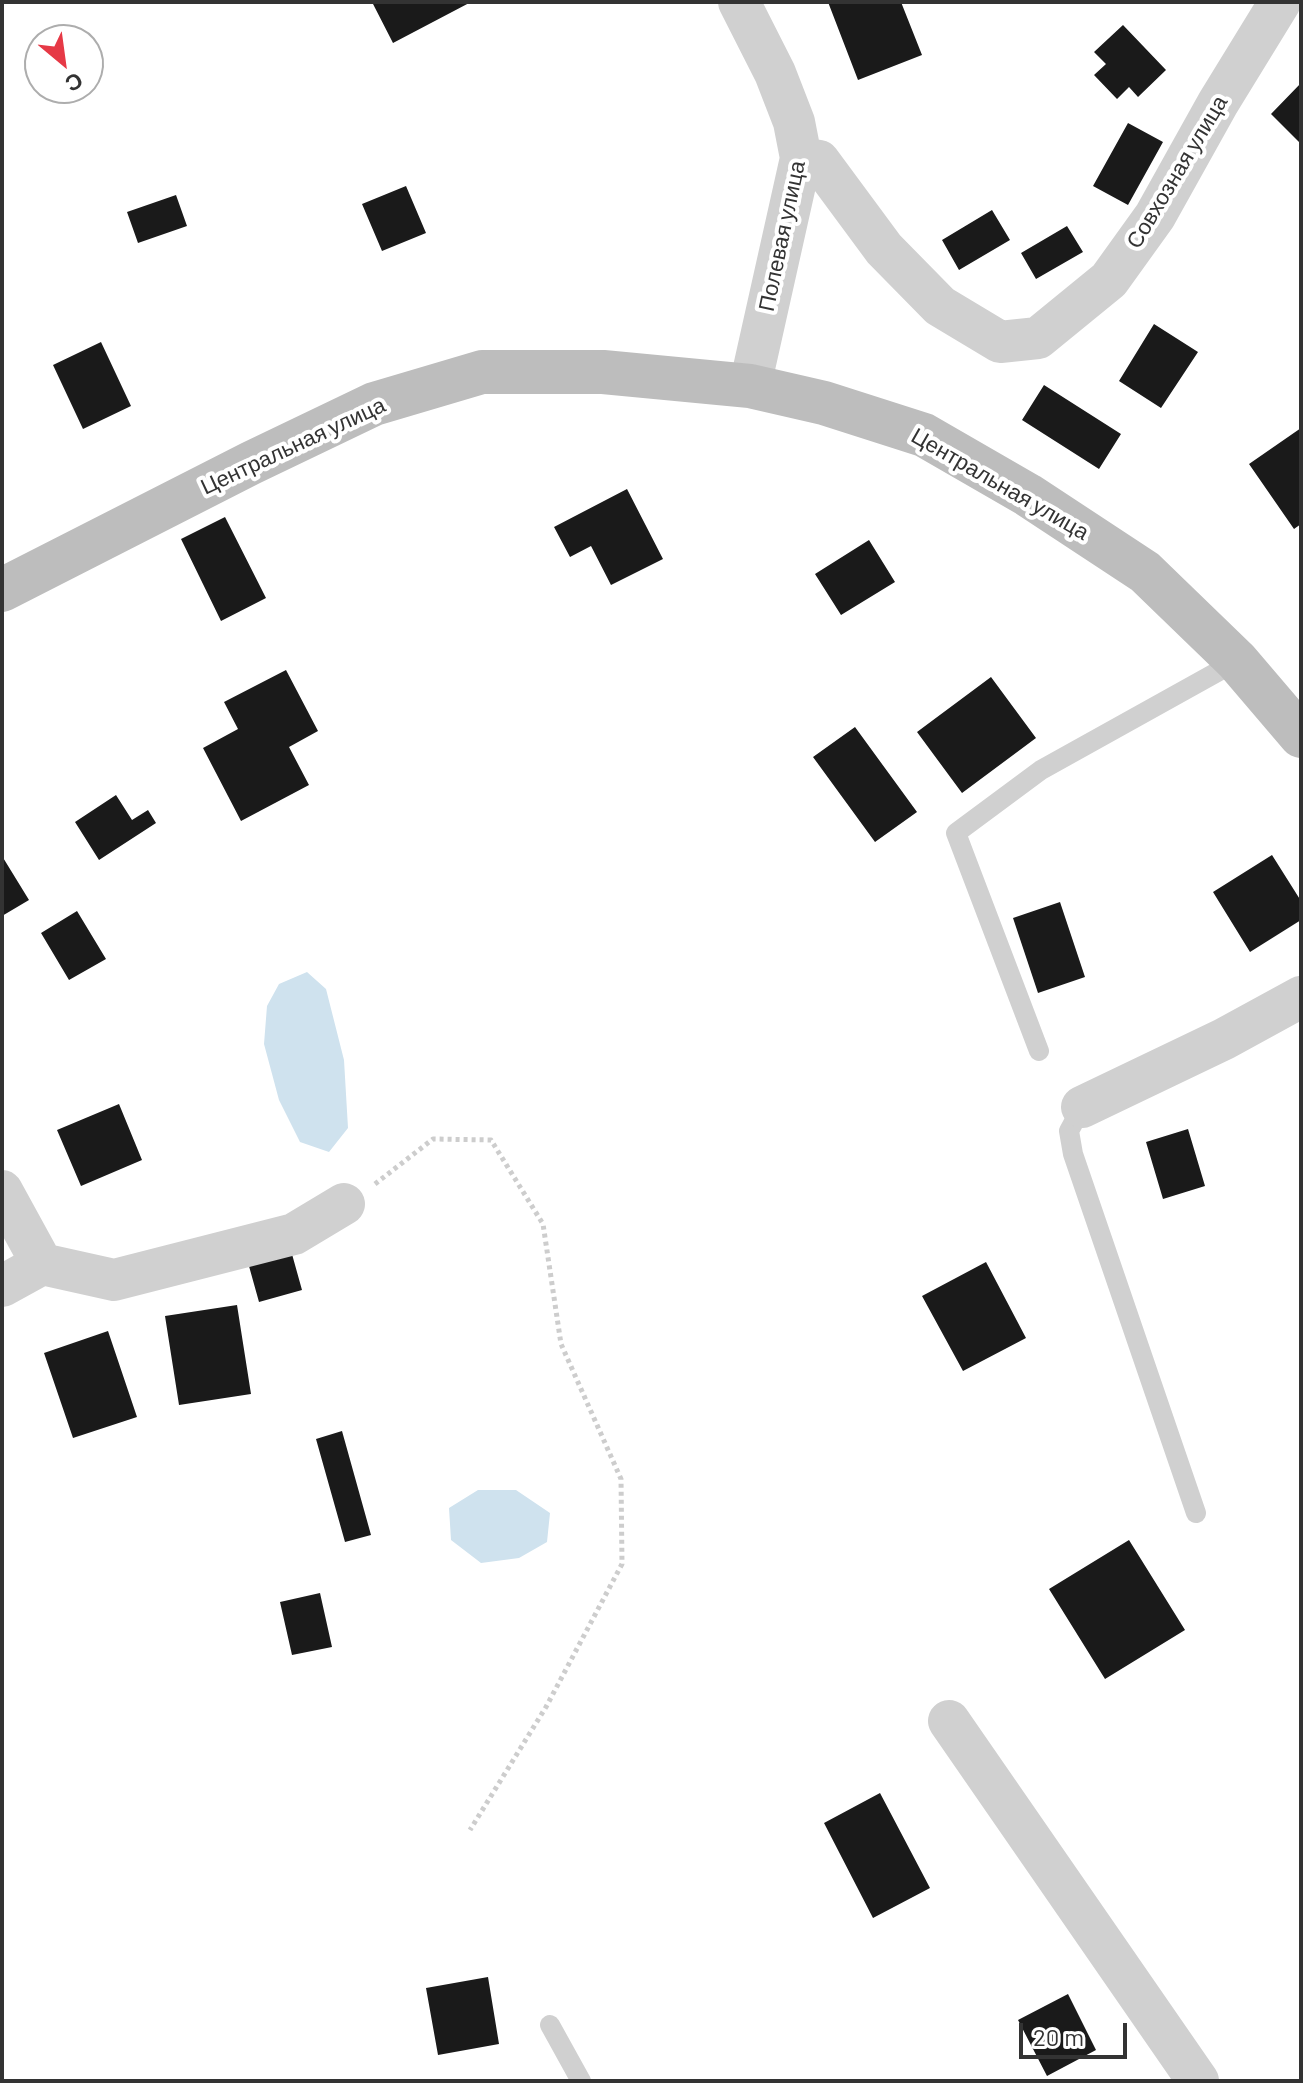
<!DOCTYPE html>
<meta charset="utf-8">
<style>
body{margin:0}
#map{position:relative;width:1303px;height:2083px;overflow:hidden;background:#fff;font-family:Barlow,sans-serif}
canvas{display:block}
.frame{position:absolute;inset:0;border:4px solid #333;pointer-events:none}
.north{position:absolute;left:24px;top:24px;width:80px;height:80px;box-sizing:border-box;background:#fff;border:2px solid #adadad;border-radius:50%;rotate:151deg;font-size:22px;font-weight:700;line-height:32px;text-align:center;color:#333}
.north::after{content:'';display:block;margin:auto;width:28px;height:36px;background:#e63946;clip-path:polygon(50% 0,100% 100%,50% 72%,0 100%)}
.scale{position:absolute;left:1019px;top:2023px;width:108px;height:36px;box-sizing:border-box;border:4px solid #333;border-top:0;padding-left:10px;font-size:24px;line-height:28px;white-space:nowrap;color:#333;-webkit-text-stroke:6px #fff;paint-order:stroke}
</style>
<div id="map">
<canvas width="1303" height="2083"></canvas>
<div class="frame"></div>
<div class="north">С</div>
<div class="scale">20 m</div>
</div>
<script>
const g = document.querySelector('canvas').getContext('2d');
g.lineJoin = 'round';
function paint(path, color) { g.fillStyle = color; g.fill(path, 'evenodd'); }
function trace(path, color, width, dash) { g.strokeStyle = color; g.lineWidth = width; g.lineCap = dash ? 'butt' : 'round'; g.setLineDash(dash || []); g.stroke(path); }
function label(font, color, halo, rows, align = 'center') {
  g.font = font + ' Barlow,sans-serif'; g.lineWidth = 8; g.setLineDash([]); g.textBaseline = 'middle'; g.strokeStyle = halo; g.fillStyle = color; for (const [text, x, y, turn = 0] of rows) {
    g.save(); g.translate(x, y); g.rotate((+turn || 0) * Math.PI / 180); g.textAlign = isNaN(turn) ? turn : align; if (halo) g.strokeText(text, 0, 0); g.fillText(text, 0, 0); g.restore();
  }
}
paint(new Path2D(`
 M 307,972 L 326,989 L 344,1060 L 348,1128 L 329,1152 L 300,1142 L 279,1100 L 264,1044 L 267,1006 L 279,984 Z
 M 478,1490 L 516,1490 L 550,1513 L 547,1542 L 519,1558 L 481,1563 L 451,1540 L 449,1508 Z`), '#cfe2ee');
paint(new Path2D(`
 M 372,2 L 471,2 L 393,43 Z
 M 828,2 L 901,2 L 922,55 L 858,80 Z
 M 1123,25 L 1166,70 L 1138,97 L 1129,87 L 1117,99 L 1094,75 L 1106,64 L 1094,52 Z
 M 1301,83 L 1301,144 L 1271,114 Z
 M 1128,123 L 1163,142 L 1128,205 L 1093,186 Z
 M 406,186 L 426,233 L 382,251 L 362,204 Z
 M 176,195 L 187,226 L 138,243 L 127,212 Z
 M 992,210 L 1010,240 L 959,270 L 942,240 Z
 M 1067,226 L 1083,252 L 1036,279 L 1021,253 Z
 M 1154,324 L 1198,352 L 1161,408 L 1119,381 Z
 M 101,342 L 131,406 L 83,429 L 53,365 Z
 M 1044,385 L 1121,434 L 1099,469 L 1022,420 Z
 M 1301,428 L 1301,524 L 1294,529 L 1249,464 Z
 M 627,489 L 663,559 L 611,585 L 591,546 L 570,557 L 554,527 Z
 M 225,517 L 266,598 L 221,621 L 181,539 Z
 M 869,540 L 895,582 L 841,615 L 815,574 Z
 M 286,670 L 318,731 L 289,747 L 309,785 L 241,821 L 203,748 L 238,729 L 224,702 Z
 M 991,677 L 1036,738 L 962,793 L 917,732 Z
 M 855,727 L 917,812 L 875,842 L 813,757 Z
 M 116,795 L 132,820 L 148,810 L 156,823 L 99,860 L 75,822 Z
 M 1272,855 L 1301,901 L 1301,920 L 1250,952 L 1213,892 Z
 M 2,856 L 29,900 L 2,916 Z
 M 1060,902 L 1085,977 L 1038,993 L 1013,918 Z
 M 77,911 L 106,959 L 69,980 L 41,933 Z
 M 119,1104 L 142,1160 L 81,1186 L 57,1130 Z
 M 1188,1129 L 1205,1186 L 1163,1199 L 1146,1142 Z
 M 290,1247 L 302,1290 L 259,1302 L 247,1259 Z
 M 986,1262 L 1026,1338 L 963,1371 L 922,1296 Z
 M 237,1305 L 251,1394 L 179,1405 L 165,1316 Z
 M 108,1331 L 137,1417 L 73,1438 L 44,1353 Z
 M 342,1431 L 371,1535 L 345,1542 L 316,1439 Z
 M 1129,1540 L 1185,1630 L 1105,1679 L 1049,1589 Z
 M 320,1593 L 332,1647 L 292,1655 L 280,1602 Z
 M 880,1793 L 930,1888 L 873,1918 L 824,1823 Z
 M 488,1977 L 499,2044 L 438,2055 L 426,1988 Z
 M 1068,1994 L 1096,2050 L 1047,2076 L 1018,2020 Z`), '#1a1a1a');
trace(new Path2D(`
 M 375,1184 L 433,1139 L 491,1140 L 543,1224 L 561,1344 L 621,1479 L 622,1564 L 546,1707 L 470,1830`), '#cdcdcd', 5, [4, 4]);
trace(new Path2D(`
 M 1039,1051 L 956,833 L 1041,770 L 1237,661
 M 1082,1107 L 1069,1131 L 1073,1154 L 1196,1513
 M 550,2025 L 581,2081`), '#d0d0d0', 20);
trace(new Path2D(`
 M 739,2 L 775,73 L 794,122 L 801,158 L 750,386
 M 801,158 L 819,161 L 884,249 L 940,306 L 1000,342 L 1038,338 L 1109,280 L 1155,216 L 1218,103 L 1280,2
 M 1082,1107 L 1224,1039 L 1301,997
 M 2,1191 L 42,1264
 M 2,1286 L 42,1264 L 114,1280 L 294,1234 L 344,1204
 M 949,1721 L 1198,2081`), '#d0d0d0', 42);
trace(new Path2D(`
 M 2,590 L 251,463 L 374,404 L 482,372 L 603,372 L 750,386 L 824,403 L 924,435 L 1028,495 L 1145,572 L 1237,661 L 1301,736`), '#bdbdbd', 44);
label('22px', '#333', '#fff', [
 ["Совхозная улица",1177,172,-59],
 ["Полевая улица",782,236,-78],
 ["Центральная улица",293,446,-25],
 ["Центральная улица",1000,484,30]
]);
</script>
